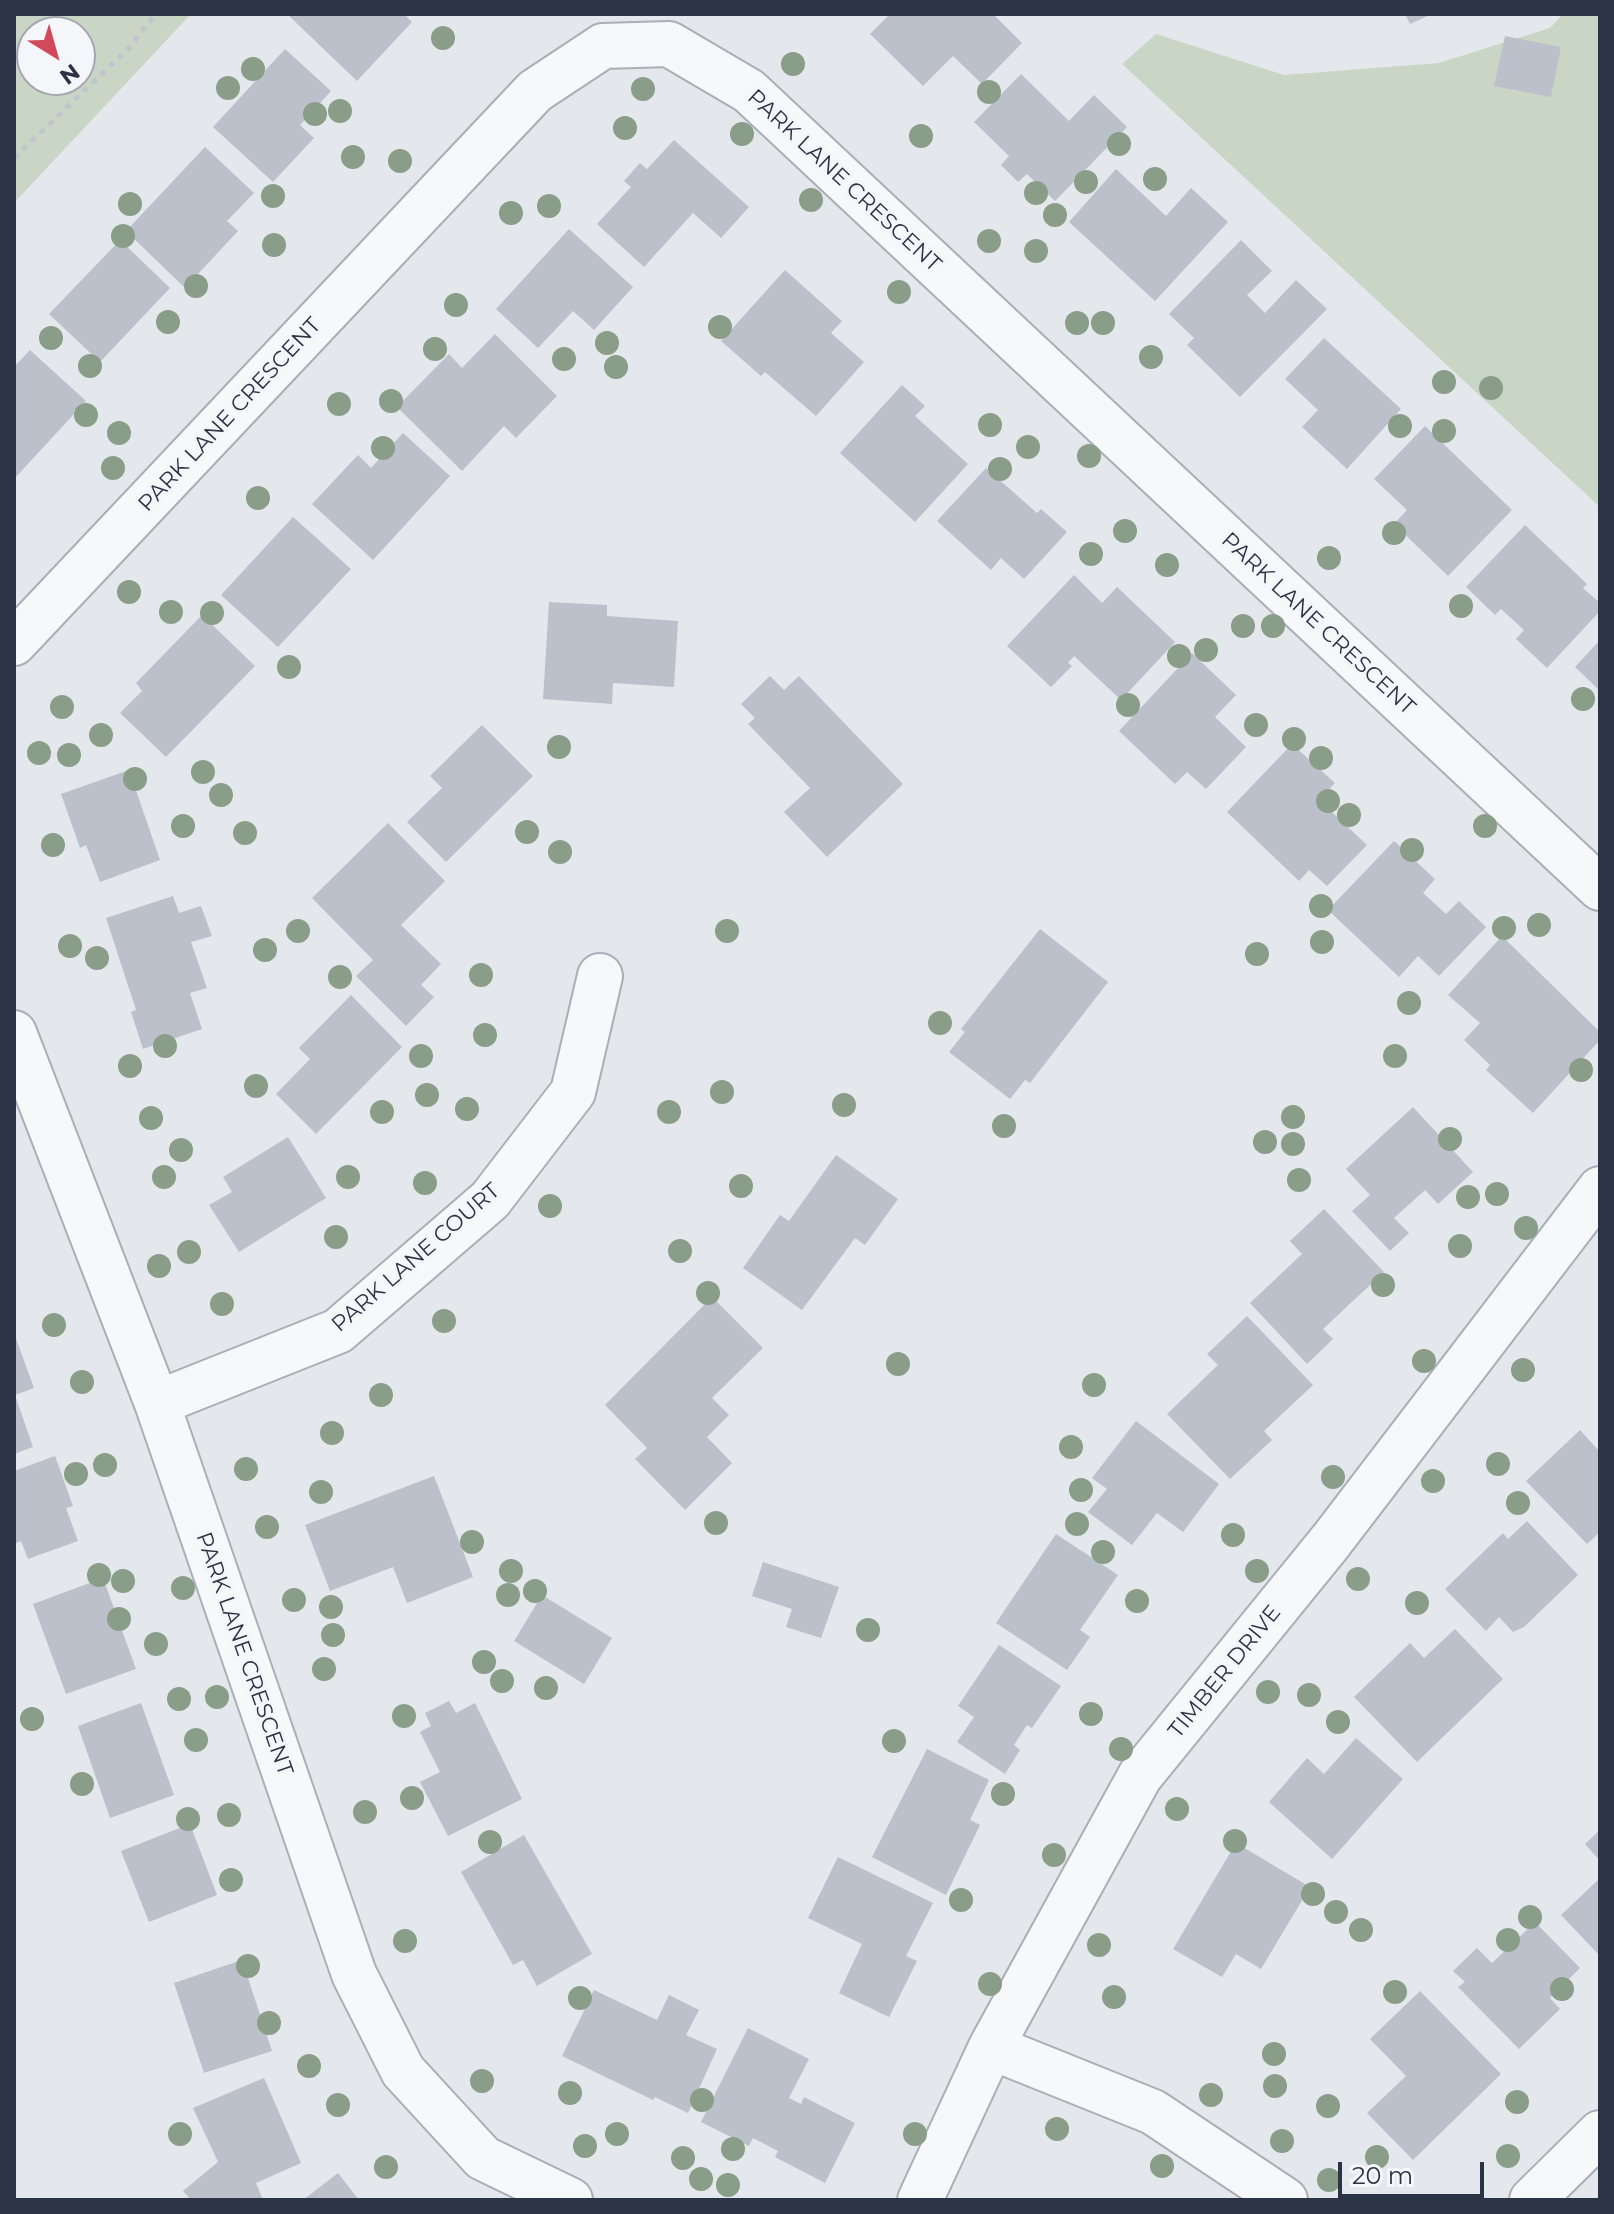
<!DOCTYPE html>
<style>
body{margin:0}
#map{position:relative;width:1614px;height:2214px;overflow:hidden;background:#e4e7ec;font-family:Montserrat,sans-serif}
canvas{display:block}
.frame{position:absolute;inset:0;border:16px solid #2b3445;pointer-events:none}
.north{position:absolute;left:16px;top:16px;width:80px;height:80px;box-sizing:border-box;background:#f4f6f9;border:2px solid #a4a8b1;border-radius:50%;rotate:143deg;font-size:22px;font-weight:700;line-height:32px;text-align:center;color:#2b3445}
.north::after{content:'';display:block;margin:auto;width:28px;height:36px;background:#d1495b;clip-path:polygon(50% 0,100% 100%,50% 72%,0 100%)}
.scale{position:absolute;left:1338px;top:2162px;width:146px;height:36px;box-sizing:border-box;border:4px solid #2b3445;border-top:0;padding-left:10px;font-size:24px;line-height:28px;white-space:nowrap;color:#2b3445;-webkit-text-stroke:6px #f4f6f9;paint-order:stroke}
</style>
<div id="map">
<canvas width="1614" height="2214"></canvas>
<div class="frame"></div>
<div class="north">N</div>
<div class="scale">20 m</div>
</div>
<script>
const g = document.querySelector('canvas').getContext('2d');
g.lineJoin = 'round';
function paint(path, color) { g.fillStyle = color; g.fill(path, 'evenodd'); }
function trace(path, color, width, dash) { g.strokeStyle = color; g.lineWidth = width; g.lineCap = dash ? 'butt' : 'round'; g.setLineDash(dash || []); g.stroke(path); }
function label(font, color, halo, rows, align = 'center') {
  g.font = font + ' Montserrat,sans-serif'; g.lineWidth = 7; g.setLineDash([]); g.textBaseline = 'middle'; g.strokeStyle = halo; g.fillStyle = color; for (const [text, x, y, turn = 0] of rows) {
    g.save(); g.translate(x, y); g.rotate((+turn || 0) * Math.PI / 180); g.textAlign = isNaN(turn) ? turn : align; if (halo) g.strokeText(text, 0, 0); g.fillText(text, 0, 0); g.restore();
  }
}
paint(new Path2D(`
 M 14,14 L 191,14 L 14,203 ZM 32,32 L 80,32 L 80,80 L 32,80 Z
 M 1563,14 L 1600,14 L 1600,507 L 1122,64 L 1156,34 L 1284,75 L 1439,63 L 1550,28 Z`), '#c9d6c5');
paint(new Path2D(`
 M 287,14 L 404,14 L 412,22 L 357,81 Z
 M 890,14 L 993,14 L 1022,43 L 982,84 L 953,56 L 923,86 L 870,34 Z
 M 1405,14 L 1432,14 L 1410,24 Z
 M 1505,36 L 1561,47 L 1551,97 L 1494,86 Z
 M 285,49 L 331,91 L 300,125 L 314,138 L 273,182 L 213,127 Z
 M 1021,74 L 1069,121 L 1094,95 L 1127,127 L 1055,201 L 1027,174 L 1018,182 L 1001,165 L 1009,156 L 974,122 Z
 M 674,140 L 749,207 L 721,238 L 693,213 L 644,267 L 597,224 L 631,187 L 624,181 L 640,163 L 647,169 Z
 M 205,147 L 254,193 L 227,221 L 238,231 L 185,288 L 126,231 Z
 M 1116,169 L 1166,216 L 1191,188 L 1228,222 L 1155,301 L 1069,222 Z
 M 569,229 L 633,287 L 594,330 L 573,311 L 538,348 L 496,309 Z
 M 120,240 L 170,288 L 100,362 L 49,314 Z
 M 1241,240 L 1272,271 L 1247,295 L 1265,313 L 1296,280 L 1327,309 L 1240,397 L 1187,345 L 1194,338 L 1169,314 Z
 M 785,270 L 842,321 L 831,333 L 864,362 L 816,416 L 765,372 L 761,376 L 721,341 Z
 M 495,334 L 557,396 L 516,438 L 504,426 L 462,471 L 397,407 L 449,354 L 462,368 Z
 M 1324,338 L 1401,409 L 1347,469 L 1302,427 L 1318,410 L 1285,379 Z
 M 30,350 L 86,401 L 14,479 L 14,367 Z
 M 902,385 L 925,406 L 915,416 L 968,464 L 915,522 L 840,453 Z
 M 1425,426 L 1512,510 L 1448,576 L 1394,524 L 1407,510 L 1374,479 Z
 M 403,433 L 450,476 L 373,560 L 312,504 L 358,455 L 371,468 Z
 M 986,468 L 1037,513 L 1041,509 L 1067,532 L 1024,579 L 1001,558 L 991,570 L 937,521 Z
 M 293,517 L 351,569 L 278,647 L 221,595 Z
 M 1525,525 L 1587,584 L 1583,588 L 1600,603 L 1600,611 L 1547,668 L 1516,639 L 1524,630 L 1501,609 L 1495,615 L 1466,587 Z
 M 1074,575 L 1102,603 L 1117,587 L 1175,642 L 1121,700 L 1074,656 L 1068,663 L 1072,666 L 1051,687 L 1007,646 Z
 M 549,602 L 607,605 L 607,616 L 678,621 L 674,687 L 613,683 L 612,704 L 543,699 Z
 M 202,615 L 255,666 L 166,757 L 120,713 L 142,691 L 136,683 Z
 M 1600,640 L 1600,691 L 1575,667 Z
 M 1192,653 L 1236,695 L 1215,717 L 1246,747 L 1206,789 L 1187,772 L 1175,784 L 1119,731 Z
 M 770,676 L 784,690 L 799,676 L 903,784 L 827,857 L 784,812 L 810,788 L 748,724 L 755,718 L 741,704 Z
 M 482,725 L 533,776 L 446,862 L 407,822 L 442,788 L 430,776 Z
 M 1292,744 L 1335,783 L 1319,800 L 1367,845 L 1327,886 L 1309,870 L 1299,881 L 1227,812 Z
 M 129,770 L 160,860 L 100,882 L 86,845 L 80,848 L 61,794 Z
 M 388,823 L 445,881 L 401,925 L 441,964 L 421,985 L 434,997 L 406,1026 L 356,976 L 373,960 L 312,898 Z
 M 1394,841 L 1435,879 L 1423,893 L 1446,914 L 1459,901 L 1486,927 L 1439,976 L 1418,956 L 1399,977 L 1328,910 Z
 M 173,896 L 179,913 L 201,906 L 212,936 L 191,942 L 207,988 L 190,993 L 202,1029 L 143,1049 L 131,1012 L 136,1010 L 106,918 Z
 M 1040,929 L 1108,982 L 1030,1083 L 1025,1080 L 1010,1099 L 949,1052 L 965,1032 L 961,1029 Z
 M 1502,936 L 1600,1032 L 1600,1040 L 1533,1113 L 1486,1070 L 1490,1065 L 1464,1040 L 1480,1023 L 1448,995 Z
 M 351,995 L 402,1047 L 316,1134 L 276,1094 L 310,1059 L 299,1048 Z
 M 1413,1107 L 1473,1172 L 1438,1204 L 1425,1190 L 1394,1218 L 1409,1233 L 1390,1251 L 1352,1211 L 1370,1195 L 1346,1169 Z
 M 288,1137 L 326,1198 L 239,1252 L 209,1205 L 232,1192 L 223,1177 Z
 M 836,1155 L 898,1199 L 865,1245 L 855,1238 L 802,1310 L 743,1268 L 780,1215 L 789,1221 Z
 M 1324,1209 L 1384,1272 L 1323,1329 L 1333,1339 L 1307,1364 L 1250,1303 L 1302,1254 L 1290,1241 Z
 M 712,1297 L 763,1348 L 712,1398 L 729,1415 L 707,1437 L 732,1463 L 685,1510 L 635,1459 L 647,1448 L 605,1405 Z
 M 1247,1316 L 1313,1385 L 1264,1431 L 1272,1440 L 1230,1479 L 1167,1414 L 1218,1365 L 1207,1354 Z
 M 14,1333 L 34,1388 L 15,1395 L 33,1447 L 14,1454 Z
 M 1136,1421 L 1219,1484 L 1183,1532 L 1157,1513 L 1132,1545 L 1088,1512 L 1107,1489 L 1092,1478 Z
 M 1580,1430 L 1600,1452 L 1600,1532 L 1587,1544 L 1526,1481 Z
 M 55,1456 L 73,1506 L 66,1508 L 78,1541 L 28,1559 L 21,1541 L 14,1544 L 14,1471 Z
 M 434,1476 L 473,1577 L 407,1603 L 393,1567 L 330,1591 L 305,1525 Z
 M 1527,1521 L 1578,1575 L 1524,1627 L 1513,1632 L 1499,1617 L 1486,1631 L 1445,1589 L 1503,1533 L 1508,1539 Z
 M 1056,1534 L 1118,1575 L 1080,1630 L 1090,1637 L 1067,1670 L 996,1623 Z
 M 763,1562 L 839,1587 L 821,1638 L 786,1627 L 792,1609 L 752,1596 Z
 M 103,1578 L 136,1669 L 66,1694 L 33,1604 Z
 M 542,1595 L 612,1638 L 584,1684 L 514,1641 Z
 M 1455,1629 L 1503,1679 L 1417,1762 L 1354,1697 L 1410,1643 L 1424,1658 Z
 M 999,1645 L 1061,1686 L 1032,1728 L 1027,1725 L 1014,1745 L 1020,1750 L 1005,1774 L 957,1742 L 974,1717 L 958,1706 Z
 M 449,1701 L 456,1713 L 475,1703 L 522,1799 L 448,1836 L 420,1782 L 440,1772 L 420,1732 L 431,1726 L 425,1713 Z
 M 141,1703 L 174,1795 L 110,1818 L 78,1726 Z
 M 1356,1738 L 1403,1779 L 1332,1859 L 1269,1802 L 1307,1758 L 1324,1774 Z
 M 927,1749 L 989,1780 L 970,1820 L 980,1825 L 946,1895 L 872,1857 Z
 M 190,1824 L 217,1895 L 149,1922 L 121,1851 Z
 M 1600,1830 L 1600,1861 L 1585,1844 Z
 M 524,1835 L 592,1954 L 537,1986 L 523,1960 L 513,1965 L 461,1872 Z
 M 1236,1843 L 1310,1887 L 1261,1969 L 1236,1954 L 1222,1977 L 1173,1949 Z
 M 838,1857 L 933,1903 L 906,1956 L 917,1961 L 889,2017 L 839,1993 L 862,1944 L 808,1918 Z
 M 1600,1878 L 1600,1956 L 1561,1915 Z
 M 1535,1922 L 1580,1968 L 1550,1998 L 1560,2009 L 1519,2049 L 1458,1987 L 1465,1982 L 1453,1971 L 1477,1948 L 1492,1963 Z
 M 242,1960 L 272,2051 L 204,2073 L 174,1983 Z
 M 594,1990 L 657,2020 L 669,1995 L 699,2010 L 686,2035 L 717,2049 L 688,2113 L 655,2097 L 653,2100 L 562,2056 Z
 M 1420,1991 L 1501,2074 L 1413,2160 L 1367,2113 L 1406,2076 L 1370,2039 Z
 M 748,2028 L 809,2059 L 789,2098 L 801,2104 L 804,2097 L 855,2123 L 825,2183 L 775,2157 L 778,2151 L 753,2138 L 749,2146 L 701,2122 Z
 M 264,2078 L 301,2163 L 256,2183 L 263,2200 L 191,2200 L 183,2191 L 218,2162 L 193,2108 Z
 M 338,2173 L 359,2200 L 303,2200 Z`), '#bbc0ca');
const minor = new Path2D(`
 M 14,643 L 535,91 L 603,46 L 669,44 L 749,91 L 1600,888
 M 14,1033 L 157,1403 L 354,1974 L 403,2071 L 483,2158 L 570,2200
 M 157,1403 L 338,1331 L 490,1200 L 573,1092 L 600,976
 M 991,2047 L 1153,2112 L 1285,2200
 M 920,2200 L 991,2047 L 1140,1776 L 1331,1541 L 1600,1189
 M 1532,2200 L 1600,2133`);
trace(minor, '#a9aeb7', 48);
trace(new Path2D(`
 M 14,158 L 130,47 L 155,14`), '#c2c5cb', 5, [6, 6]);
trace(minor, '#f7f8fa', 44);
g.fillStyle = '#899d89';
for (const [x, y] of [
 [443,38],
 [793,64],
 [253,69],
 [228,88],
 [643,89],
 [989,92],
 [340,111],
 [315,114],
 [625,128],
 [742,134],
 [921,136],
 [1119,144],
 [353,157],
 [400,161],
 [1155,179],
 [1086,182],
 [1036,193],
 [273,196],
 [811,200],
 [130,204],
 [549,206],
 [511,213],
 [1055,215],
 [123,236],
 [989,241],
 [274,245],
 [1036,251],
 [196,286],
 [899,292],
 [456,305],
 [168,322],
 [1077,323],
 [1103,323],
 [720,327],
 [51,338],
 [607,343],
 [435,349],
 [1151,357],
 [564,359],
 [90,366],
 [616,367],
 [1444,382],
 [1491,388],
 [391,401],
 [339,404],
 [86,415],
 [990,425],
 [1400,426],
 [1444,431],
 [119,433],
 [1028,447],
 [383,448],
 [1089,456],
 [113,468],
 [1000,469],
 [258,498],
 [1125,531],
 [1394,533],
 [1091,554],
 [1329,558],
 [1167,565],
 [129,592],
 [1461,606],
 [171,612],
 [212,613],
 [1243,626],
 [1273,626],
 [1206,650],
 [1179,656],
 [289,667],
 [1583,699],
 [1128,705],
 [62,707],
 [1256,725],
 [101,735],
 [1294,739],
 [559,747],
 [39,753],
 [69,755],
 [1321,758],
 [203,772],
 [135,779],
 [221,795],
 [1328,801],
 [1349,815],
 [183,826],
 [1485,826],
 [527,832],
 [245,833],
 [53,845],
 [1412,850],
 [560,852],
 [1321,906],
 [1539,925],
 [1504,928],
 [298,931],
 [727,931],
 [1322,942],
 [70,946],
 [265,950],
 [1257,954],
 [97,958],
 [481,975],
 [340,977],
 [1409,1003],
 [940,1023],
 [485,1035],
 [165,1046],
 [421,1056],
 [1395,1056],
 [130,1066],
 [1581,1070],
 [256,1086],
 [722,1092],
 [427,1095],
 [844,1105],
 [467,1109],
 [382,1112],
 [669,1112],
 [1293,1117],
 [151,1118],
 [1004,1126],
 [1450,1139],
 [1265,1142],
 [1293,1144],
 [181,1150],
 [164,1177],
 [348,1177],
 [1299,1180],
 [425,1183],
 [741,1186],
 [1497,1194],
 [1468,1197],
 [550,1206],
 [1526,1228],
 [336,1237],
 [1460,1246],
 [680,1251],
 [189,1252],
 [159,1266],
 [1383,1285],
 [708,1293],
 [222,1304],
 [444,1321],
 [54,1325],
 [1424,1361],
 [898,1364],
 [1523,1370],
 [82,1382],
 [1094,1385],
 [381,1395],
 [332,1433],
 [1071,1447],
 [1498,1464],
 [105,1465],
 [246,1469],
 [76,1474],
 [1333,1477],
 [1433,1481],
 [1081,1490],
 [321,1492],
 [1518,1503],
 [716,1523],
 [1077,1524],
 [267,1527],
 [1233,1535],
 [472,1542],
 [1103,1552],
 [511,1571],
 [1257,1571],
 [99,1575],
 [1358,1579],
 [123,1581],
 [183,1588],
 [535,1591],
 [508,1595],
 [294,1600],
 [1137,1601],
 [1417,1603],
 [331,1607],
 [119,1619],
 [868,1630],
 [333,1635],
 [156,1644],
 [484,1662],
 [324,1669],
 [502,1681],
 [546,1688],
 [1268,1692],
 [1309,1695],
 [217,1697],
 [179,1699],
 [1091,1714],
 [404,1716],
 [32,1719],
 [1338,1722],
 [196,1740],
 [894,1741],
 [1121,1749],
 [82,1784],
 [1003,1794],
 [412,1798],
 [1177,1809],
 [365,1812],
 [229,1815],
 [188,1819],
 [1235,1841],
 [490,1842],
 [1054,1855],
 [231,1880],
 [1313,1894],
 [961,1900],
 [1336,1912],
 [1530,1917],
 [1361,1930],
 [1508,1940],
 [405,1941],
 [1099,1945],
 [248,1966],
 [990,1984],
 [1562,1989],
 [1395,1992],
 [1114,1997],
 [580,1998],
 [269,2023],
 [1274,2054],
 [309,2066],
 [482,2081],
 [1275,2086],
 [570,2093],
 [1211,2095],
 [702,2100],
 [1517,2102],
 [338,2105],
 [1328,2106],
 [1057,2129],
 [180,2134],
 [617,2134],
 [915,2134],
 [1282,2141],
 [585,2146],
 [733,2149],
 [1508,2156],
 [1377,2157],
 [683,2158],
 [1162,2166],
 [386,2167],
 [701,2179],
 [1329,2180],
 [728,2185]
]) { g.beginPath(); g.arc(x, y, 12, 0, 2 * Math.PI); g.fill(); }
label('22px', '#2b3445', '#f4f6f9', [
 ["PARK LANE CRESCENT",844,181,43],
 ["PARK LANE CRESCENT",230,415,-47],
 ["PARK LANE CRESCENT",1318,624,43],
 ["PARK LANE COURT",416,1258,-41],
 ["PARK LANE CRESCENT",244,1654,71],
 ["TIMBER DRIVE",1225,1672,-51]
]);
</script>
